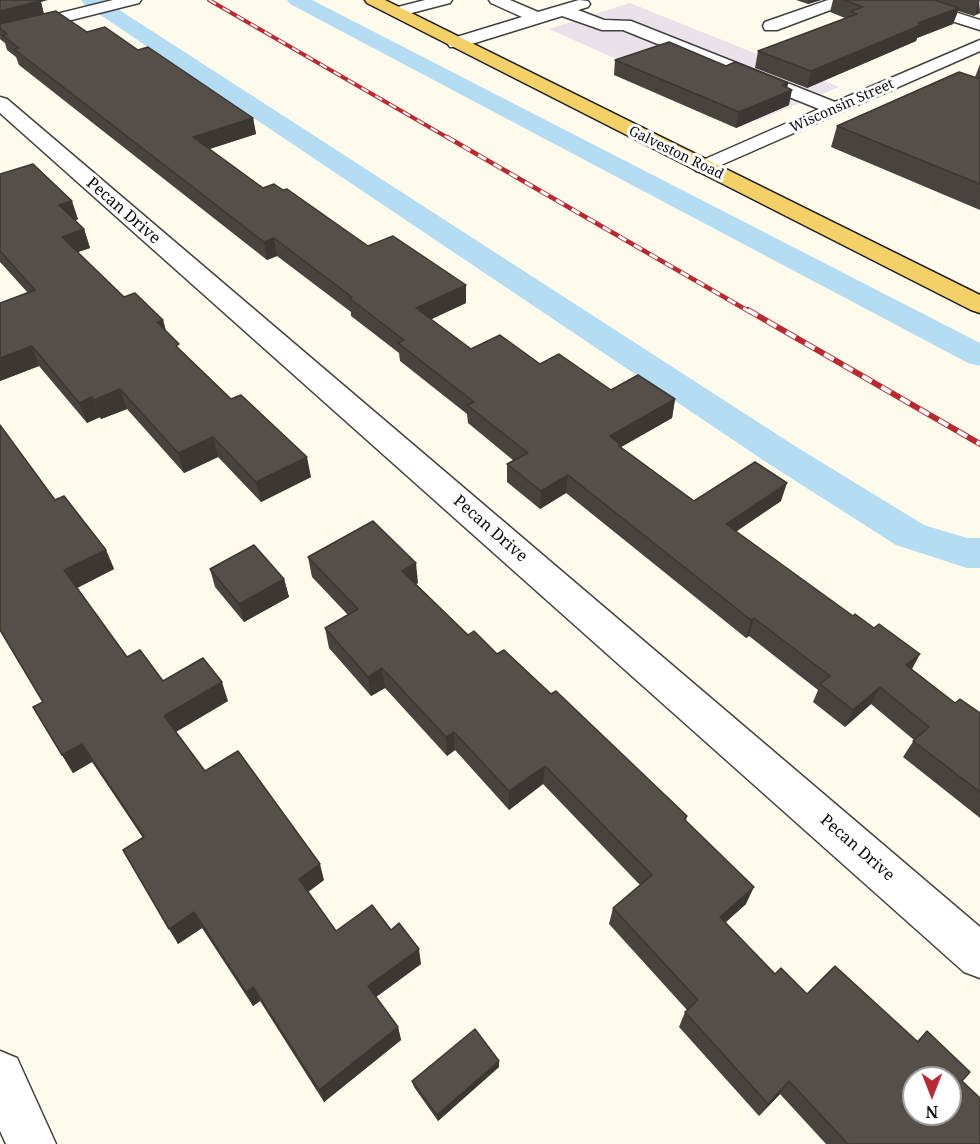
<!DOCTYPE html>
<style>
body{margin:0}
#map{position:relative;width:980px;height:1144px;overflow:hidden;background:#fefbed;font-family:"Noto Serif",serif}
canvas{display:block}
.north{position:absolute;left:902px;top:1066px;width:60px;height:60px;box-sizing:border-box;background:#fff;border:2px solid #9e9e9e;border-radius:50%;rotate:180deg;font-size:16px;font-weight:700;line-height:24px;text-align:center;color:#0d0d0d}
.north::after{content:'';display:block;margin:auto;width:21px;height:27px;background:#b72a31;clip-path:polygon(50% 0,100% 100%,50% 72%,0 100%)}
</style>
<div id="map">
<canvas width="980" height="1144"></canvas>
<div class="north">N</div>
</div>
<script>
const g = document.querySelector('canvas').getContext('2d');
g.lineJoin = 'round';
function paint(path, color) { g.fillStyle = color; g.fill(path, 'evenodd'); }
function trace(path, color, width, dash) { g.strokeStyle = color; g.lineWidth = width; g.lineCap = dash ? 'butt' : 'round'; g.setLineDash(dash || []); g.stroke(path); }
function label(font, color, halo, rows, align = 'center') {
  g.font = font + ' "Noto Serif",serif'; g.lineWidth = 6; g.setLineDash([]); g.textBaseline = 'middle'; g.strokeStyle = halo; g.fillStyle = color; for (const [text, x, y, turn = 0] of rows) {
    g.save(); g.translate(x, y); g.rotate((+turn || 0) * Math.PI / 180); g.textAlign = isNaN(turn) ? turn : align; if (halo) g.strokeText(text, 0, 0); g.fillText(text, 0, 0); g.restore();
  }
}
paint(new Path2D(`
 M 630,3 L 839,87 L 756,121 L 549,29 Z`), '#eae1eb');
paint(new Path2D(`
 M 81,0 L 104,0 L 795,446 L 924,525 L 967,538 L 980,538 L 980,568 L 967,568 L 896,545 L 769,464 L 84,4 Z
 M 287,0 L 312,0 L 980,343 L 980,366 L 968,363 L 290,4 Z`), '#b4dcf3');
const minor = new Path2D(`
 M 113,0 L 141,0 L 139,3 L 0,38 L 0,28 Z
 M 425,0 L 452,0 L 450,3 L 396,17 L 388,12 L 390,9 Z
 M 489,0 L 510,0 L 538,12 L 579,0 L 588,1 L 590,4 L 588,7 L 578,10 L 604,20 L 631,21 L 835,102 L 980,40 L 980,51 L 703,173 L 696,171 L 693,167 L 696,163 L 819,109 L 623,30 L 602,30 L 562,16 L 462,47 L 450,47 L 447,43 L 450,39 L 522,17 L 491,3 Z
 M 828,0 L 851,0 L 849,3 L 777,30 L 765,30 L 763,26 L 765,22 Z
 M 893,0 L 917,0 L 980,20 L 980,30 L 895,3 Z
 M 0,97 L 7,99 L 980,927 L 980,978 L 964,972 L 0,113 Z
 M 0,1051 L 17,1058 L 56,1144 L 6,1144 L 0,1131 Z`);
const major = new Path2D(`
 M 365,0 L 385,0 L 980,295 L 980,313 L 971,310 L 367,3 Z`);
trace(minor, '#404040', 3);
trace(major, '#1e1e1e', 3);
paint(minor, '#fff');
paint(major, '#f3d168');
const railFar2 = new Path2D(`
 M 209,0 L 450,139`);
const railFar1 = new Path2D(`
 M 447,137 L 750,312`);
const rail = new Path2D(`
 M 748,310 L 980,444`);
trace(railFar2, '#b72a31', 4);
trace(railFar1, '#b72a31', 4.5);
trace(rail, '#b72a31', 6);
trace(railFar2, '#fff', 2, [8]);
trace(railFar1, '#fff', 3, [9]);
trace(rail, '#fff', 4, [11]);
paint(new Path2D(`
 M 0,0 L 41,2 L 44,14 L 87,32 L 138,50 L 253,118 L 256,134 L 210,149 L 263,188 L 283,190 L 368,246 L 466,303 L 431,319 L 471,349 L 540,364 L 611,390 L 675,399 L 672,418 L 621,447 L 694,501 L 781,501 L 736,531 L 955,703 L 980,713 L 980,818 L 903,757 L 914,740 L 871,704 L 845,727 L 813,702 L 818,690 L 749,636 L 746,638 L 566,493 L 540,509 L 507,482 L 507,464 L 514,461 L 468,423 L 467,414 L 400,361 L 399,353 L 351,316 L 351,312 L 277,256 L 267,260 L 19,65 L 16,57 L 7,50 L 5,43 L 1,40 L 0,37 Z
 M 796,0 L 821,0 L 808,4 Z
 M 833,0 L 980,0 L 974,16 L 958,11 L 953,24 L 917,38 L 916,41 L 807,88 L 755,68 L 758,51 L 845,18 L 830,12 Z
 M 615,60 L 726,66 L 788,83 L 787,87 L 789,105 L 736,128 L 614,75 Z
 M 980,64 L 980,210 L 831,147 L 837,126 L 975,77 Z
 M 0,174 L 78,219 L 75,221 L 84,229 L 90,248 L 78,252 L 124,297 L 163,320 L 166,331 L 180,350 L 311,477 L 261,502 L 218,457 L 184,473 L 127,409 L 101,419 L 100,417 L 87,423 L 39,366 L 0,381 L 0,303 L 28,293 L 0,262 Z
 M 55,500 L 106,550 L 114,569 L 77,588 L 127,657 L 163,681 L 228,701 L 176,732 L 205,771 L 324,880 L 308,892 L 336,931 L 391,930 L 421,964 L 376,997 L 398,1027 L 401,1040 L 324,1102 L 260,1001 L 253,1006 L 202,928 L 178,944 L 143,838 L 92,762 L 73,773 L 33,707 L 43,702 Z
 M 308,557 L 418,583 L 416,584 L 468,635 L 497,654 L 551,694 L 687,816 L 686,821 L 746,904 L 725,923 L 775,974 L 807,994 L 917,1041 L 927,1031 L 962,1081 L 980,1144 L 826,1144 L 780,1094 L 759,1116 L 679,1027 L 685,1012 L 687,1010 L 609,924 L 613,908 L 640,885 L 543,784 L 509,810 L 455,750 L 447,756 L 385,688 L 371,696 L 329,648 L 325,628 L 348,615 L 312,577 Z
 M 210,569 L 284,579 L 289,597 L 244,622 L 215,587 Z
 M 499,1061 L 499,1067 L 438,1121 L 414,1087 L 412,1081 Z`), '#49433f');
paint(new Path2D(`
 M 29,0 L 48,0 L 41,2 L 44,15 L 0,26 L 0,11 Z
 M 809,0 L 821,0 L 808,4 Z
 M 979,0 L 980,13 L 974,16 Z
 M 959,8 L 953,24 L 917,38 L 916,41 L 807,88 L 811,71 L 918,23 Z
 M 788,83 L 786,93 L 792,90 L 789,105 L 736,128 L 739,112 L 782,85 Z
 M 253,118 L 256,134 L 196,153 L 193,137 Z
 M 72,201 L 78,219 L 65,224 L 59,205 Z
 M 84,229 L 90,248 L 69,255 L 62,237 Z
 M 274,238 L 277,256 L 267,260 L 264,242 Z
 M 466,285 L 466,303 L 417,326 L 416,308 Z
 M 163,320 L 168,339 L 157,322 Z
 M 32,346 L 39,366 L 0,381 L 0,358 Z
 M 120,389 L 127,409 L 101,419 L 94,400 Z
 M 92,397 L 100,417 L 87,423 L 79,403 Z
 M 675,399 L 672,418 L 621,447 L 619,463 L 610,436 Z
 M 213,437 L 218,457 L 184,473 L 178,453 Z
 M 307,457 L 311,477 L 261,502 L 256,482 Z
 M 568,475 L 566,493 L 540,509 L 541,491 Z
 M 787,483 L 781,501 L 721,542 L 726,524 Z
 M 106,550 L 114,569 L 73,590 L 64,570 Z
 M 416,563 L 418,583 L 404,591 L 402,571 Z
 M 284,579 L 289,597 L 244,622 L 239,604 Z
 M 754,618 L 749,636 L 746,638 L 751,620 Z
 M 920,654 L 911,671 L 906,665 Z
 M 382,668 L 385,688 L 371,696 L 368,677 Z
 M 222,682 L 228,701 L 172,734 L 164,716 Z
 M 880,687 L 871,704 L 845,727 L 853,710 Z
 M 454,732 L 455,750 L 447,756 L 446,737 Z
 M 82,744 L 92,762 L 73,773 L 62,755 Z
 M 545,766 L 543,784 L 509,810 L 509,791 Z
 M 320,864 L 324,880 L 304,895 L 299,879 Z
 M 754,887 L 746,904 L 713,933 L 720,917 Z
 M 194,912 L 202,928 L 178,944 L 169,929 Z
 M 419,949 L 421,964 L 372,1000 L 368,986 Z
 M 253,987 L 260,1001 L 253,1006 L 246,992 Z
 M 398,1027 L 401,1040 L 324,1102 L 319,1090 Z
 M 499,1061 L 499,1067 L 438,1121 L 437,1115 Z
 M 789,1081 L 780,1094 L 759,1116 L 768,1104 Z`), '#3c3733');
const building = new Path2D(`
 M 0,0 L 39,0 L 40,1 L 0,11 Z
 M 844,0 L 934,0 L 959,8 L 918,23 L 921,25 L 811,71 L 758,51 L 857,14 L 851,11 L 863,7 Z
 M 56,11 L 87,32 L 105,27 L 138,50 L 148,47 L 253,118 L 193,137 L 263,188 L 274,184 L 283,190 L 287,189 L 368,246 L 393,236 L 466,285 L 416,308 L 471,349 L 500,335 L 540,364 L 559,354 L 611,390 L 638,375 L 675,399 L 610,436 L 621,445 L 619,446 L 694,501 L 755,462 L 787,483 L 726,524 L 853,616 L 855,614 L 874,628 L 879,624 L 920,654 L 906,665 L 955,703 L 960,699 L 980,713 L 980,792 L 913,741 L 929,727 L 880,687 L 853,710 L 820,684 L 830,676 L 754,618 L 751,620 L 568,475 L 541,491 L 507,464 L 528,453 L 467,405 L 474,402 L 398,343 L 404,340 L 349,298 L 352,297 L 274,238 L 264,242 L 14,49 L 19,48 L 2,35 L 7,34 L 0,28 L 0,24 Z
 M 669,42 L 726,66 L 735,62 L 788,83 L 782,85 L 792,90 L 739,112 L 615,60 Z
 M 959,72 L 980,79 L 980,184 L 837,126 Z
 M 33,164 L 72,201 L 59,205 L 84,229 L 62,237 L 124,297 L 135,293 L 163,320 L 157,322 L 179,344 L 176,346 L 231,399 L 241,395 L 307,457 L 256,482 L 213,437 L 178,453 L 120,389 L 94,400 L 92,397 L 79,403 L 32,346 L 0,358 L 0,303 L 35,290 L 0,251 L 0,174 Z
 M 0,425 L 55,500 L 64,496 L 106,550 L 64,570 L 127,657 L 140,650 L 163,681 L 203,658 L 222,682 L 164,716 L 205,771 L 238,751 L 320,864 L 299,879 L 336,931 L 372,905 L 391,930 L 399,923 L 419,949 L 368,986 L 398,1027 L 319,1090 L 253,987 L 246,992 L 194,912 L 169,929 L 123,850 L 144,837 L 82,744 L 62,755 L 33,707 L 43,702 L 0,630 Z
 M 373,521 L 416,563 L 402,571 L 468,635 L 474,631 L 497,654 L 504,650 L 551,694 L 556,691 L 687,816 L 684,819 L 754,887 L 720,917 L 775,974 L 781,968 L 807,994 L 835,966 L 918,1042 L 927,1031 L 970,1072 L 962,1081 L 980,1098 L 980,1144 L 848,1144 L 789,1081 L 768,1104 L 685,1012 L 698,1000 L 613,908 L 652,875 L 545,766 L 509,791 L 454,732 L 446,737 L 382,668 L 368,677 L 325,628 L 358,609 L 308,557 ZM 914,1078 L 950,1078 L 950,1114 L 914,1114 Z
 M 254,545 L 284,579 L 239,604 L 210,569 Z
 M 475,1029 L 499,1061 L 437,1115 L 412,1081 Z`);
paint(building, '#554e49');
trace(building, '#3c3733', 1.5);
label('14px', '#0d0d0d', '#fff', [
 ["Wisconsin Street",842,106,-24],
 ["Galveston Road",676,153,26]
]);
label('16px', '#0d0d0d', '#fff', [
 ["Pecan Drive",123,211,41],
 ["Pecan Drive",490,529,41],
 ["Pecan Drive",857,848,41]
]);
</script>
